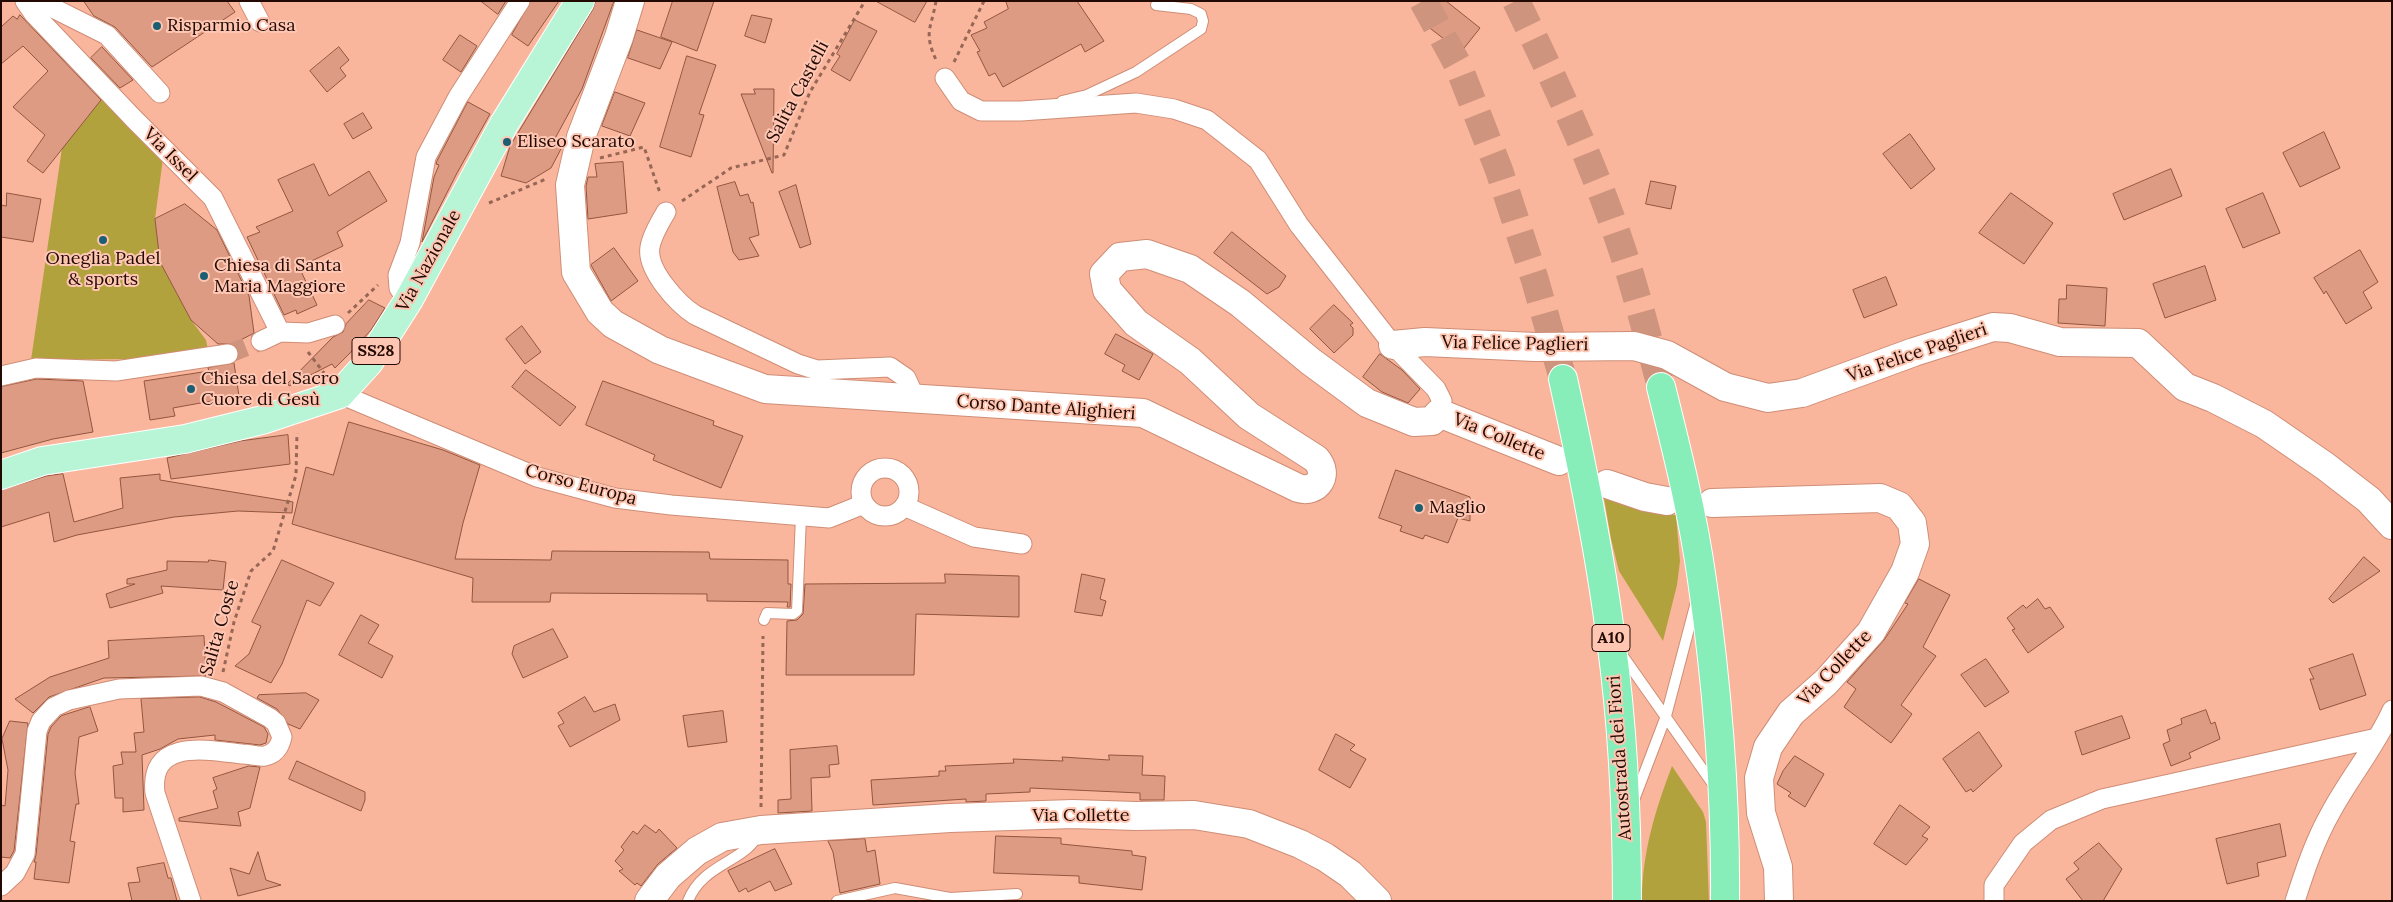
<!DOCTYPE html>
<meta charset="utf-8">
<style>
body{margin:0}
#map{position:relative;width:2393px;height:902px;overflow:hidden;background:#fab69d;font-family:Lora,serif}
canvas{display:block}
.frame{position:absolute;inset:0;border:2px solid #220a03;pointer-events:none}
</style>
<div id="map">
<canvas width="2393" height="902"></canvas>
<div class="frame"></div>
</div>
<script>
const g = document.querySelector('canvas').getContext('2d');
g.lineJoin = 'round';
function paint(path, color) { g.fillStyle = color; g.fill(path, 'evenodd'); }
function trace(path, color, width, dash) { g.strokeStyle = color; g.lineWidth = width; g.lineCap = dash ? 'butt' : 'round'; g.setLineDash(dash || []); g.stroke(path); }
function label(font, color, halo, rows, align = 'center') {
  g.font = font + ' Lora,serif'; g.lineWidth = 4; g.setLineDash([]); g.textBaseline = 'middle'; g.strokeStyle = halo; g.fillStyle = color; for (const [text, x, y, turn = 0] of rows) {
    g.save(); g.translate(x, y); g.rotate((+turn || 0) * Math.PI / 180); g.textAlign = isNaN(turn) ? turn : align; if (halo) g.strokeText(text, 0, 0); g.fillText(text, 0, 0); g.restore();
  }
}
paint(new Path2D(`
 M 105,95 L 163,158 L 155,219 L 160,262 L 191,320 L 206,340 L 208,350 L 131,359 L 31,360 L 62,148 Z
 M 1604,498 L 1641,510 L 1676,515 L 1680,561 L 1677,585 L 1663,641 L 1619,571 L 1611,539 Z
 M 1672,766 L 1703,812 L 1706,822 L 1709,901 L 1642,901 C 1642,853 1655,811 1672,766 Z`), '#b2a23d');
const building = new Path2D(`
 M 84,1 L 227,1 L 235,12 L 152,67 L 115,27 L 94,16 Z
 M 481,1 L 506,1 L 498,14 Z
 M 531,1 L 559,1 L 528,46 L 512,35 Z
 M 596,1 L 614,1 L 582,89 L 552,144 L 562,147 L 551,168 L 526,183 L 501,176 L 510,146 L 593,9 Z
 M 673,1 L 714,1 L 697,51 L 661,37 Z
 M 876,1 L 927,1 L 915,22 Z
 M 1006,1 L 1077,1 L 1104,41 L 1085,52 L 1081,44 L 1003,87 L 995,73 L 989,76 L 977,52 L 980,51 L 971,35 L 987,28 L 984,22 L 1008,9 Z
 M 1433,1 L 1446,1 L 1480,28 L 1461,52 L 1418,19 Z
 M 20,15 L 101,100 L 43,173 L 27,161 L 45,135 L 13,107 L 48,71 L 23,46 L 1,64 L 1,27 L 13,16 L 17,19 Z
 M 752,15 L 772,19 L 765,43 L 745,36 Z
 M 855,20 L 877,31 L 850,81 L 831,70 L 840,56 L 837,54 Z
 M 637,30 L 672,42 L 660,69 L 628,58 Z
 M 460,35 L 477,46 L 461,72 L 443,60 Z
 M 102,47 L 133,80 L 120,88 L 91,58 Z
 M 339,47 L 349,60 L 340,68 L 346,76 L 327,92 L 310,71 Z
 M 687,56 L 716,65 L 699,114 L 704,115 L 691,157 L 660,147 Z
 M 754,89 L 774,89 L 773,173 L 772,173 L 741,94 L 755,94 Z
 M 615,92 L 645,103 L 630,136 L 602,126 Z
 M 468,102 L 490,114 L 457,173 L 422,242 L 434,177 L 439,165 L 436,164 L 437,161 Z
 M 363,113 L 372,128 L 353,139 L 344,124 Z
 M 2324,132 L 2340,168 L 2300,187 L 2283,153 Z
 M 1910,134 L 1935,169 L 1911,189 L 1883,154 Z
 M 623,162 L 627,213 L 588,219 L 586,186 L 588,177 L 597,177 L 595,164 Z
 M 314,164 L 329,196 L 369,171 L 387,201 L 337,232 L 343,246 L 299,267 L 317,305 L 297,314 L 296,310 L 284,315 L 247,237 L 260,232 L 256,227 L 293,211 L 278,180 Z
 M 2171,169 L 2182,196 L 2124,220 L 2113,194 Z
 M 1651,181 L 1676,186 L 1671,209 L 1646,204 Z
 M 735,182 L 740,196 L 748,194 L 751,203 L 753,202 L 759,235 L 749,238 L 759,256 L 739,260 L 733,252 L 717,187 Z
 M 796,185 L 811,244 L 800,248 L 779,192 Z
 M 7,193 L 41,199 L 33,242 L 1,237 L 1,205 L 6,206 Z
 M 2011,193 L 2053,223 L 2024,264 L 1979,233 Z
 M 2263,193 L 2280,233 L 2243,248 L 2226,209 Z
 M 185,204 L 217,230 L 249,296 L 254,333 L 233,344 L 218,344 L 191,320 L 160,262 L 155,219 Z
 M 1232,232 L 1286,276 L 1279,287 L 1267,294 L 1214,253 Z
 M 614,248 L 638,281 L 611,301 L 591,265 Z
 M 2360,250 L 2378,282 L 2363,292 L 2372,308 L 2346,324 L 2326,291 L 2324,294 L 2314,278 Z
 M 2205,266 L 2216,300 L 2165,318 L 2153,284 Z
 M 1886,277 L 1897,305 L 1864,318 L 1853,290 Z
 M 2067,285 L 2107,288 L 2105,326 L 2058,323 L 2059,299 L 2066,299 Z
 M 369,300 L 385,308 L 371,330 L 350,353 L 335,368 L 332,364 L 289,386 L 288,383 L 333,337 L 343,332 L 346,324 Z
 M 1334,305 L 1353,323 L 1350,325 L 1353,328 L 1353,335 L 1334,353 L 1310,329 Z
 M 522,326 L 541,352 L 525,364 L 506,339 Z
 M 1116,334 L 1153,354 L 1139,380 L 1122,371 L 1125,365 L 1105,354 Z
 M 1380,354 L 1402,370 L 1420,389 L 1408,403 L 1382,392 L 1363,377 Z
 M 234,363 L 239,396 L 173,408 L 175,416 L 150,420 L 144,381 L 209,371 L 208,368 Z
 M 526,370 L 576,407 L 560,426 L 512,387 Z
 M 37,379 L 83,381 L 93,432 L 53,439 L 1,453 L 1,387 Z
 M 603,381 L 714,421 L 713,425 L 743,436 L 721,488 L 653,460 L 655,455 L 586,425 Z
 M 349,422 L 443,450 L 480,465 L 463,523 L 455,559 L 551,560 L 552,551 L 709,552 L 710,559 L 788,560 L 788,584 L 791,584 L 790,607 L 787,607 L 788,602 L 707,601 L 707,594 L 551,593 L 550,602 L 472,602 L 473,578 L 292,524 L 306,467 L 333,475 Z
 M 288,435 L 290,464 L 171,479 L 167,458 L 240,441 Z
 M 1396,470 L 1470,497 L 1470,521 L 1458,518 L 1448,543 L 1425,535 L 1423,539 L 1400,531 L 1402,526 L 1379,518 Z
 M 63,474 L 74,522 L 123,508 L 120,478 L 160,474 L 160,480 L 293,502 L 292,513 L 238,511 L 174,517 L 77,535 L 54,542 L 49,512 L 1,527 L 1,490 L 46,476 Z
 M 2364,557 L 2380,571 L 2333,603 L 2329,599 Z
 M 209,560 L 226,562 L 223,590 L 161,586 L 163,593 L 110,608 L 106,594 L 135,584 L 127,584 L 127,579 L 167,570 L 167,561 L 208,562 Z
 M 282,560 L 334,583 L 320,606 L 307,600 L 282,664 L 271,683 L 235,666 L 249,654 L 261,626 L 252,622 Z
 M 945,574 L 1019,576 L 1019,617 L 916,614 L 914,675 L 786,675 L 787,621 L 797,620 L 803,614 L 805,584 L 945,583 Z
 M 1082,574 L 1105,579 L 1100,599 L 1106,601 L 1102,616 L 1075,612 Z
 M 1919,579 L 1950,595 L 1923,647 L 1936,656 L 1901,705 L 1912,714 L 1891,743 L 1844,707 L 1856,689 L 1847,682 L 1884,640 L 1908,604 L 1905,603 Z
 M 2038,599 L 2045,609 L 2050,607 L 2064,627 L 2028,653 L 2012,630 L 2015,629 L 2007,618 L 2023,605 L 2026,608 Z
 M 361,615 L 379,625 L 368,643 L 393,656 L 382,678 L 339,655 Z
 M 553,629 L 568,657 L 523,678 L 512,654 L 514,646 Z
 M 204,636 L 206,676 L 104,678 L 49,697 L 33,713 L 15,699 L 50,677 L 109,658 L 108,641 Z
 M 2353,654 L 2366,695 L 2320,710 L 2310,679 L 2314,679 L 2309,669 Z
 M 1986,659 L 2009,692 L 1985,707 L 1961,675 Z
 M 306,693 L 319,700 L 300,729 L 288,724 L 277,709 L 257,698 L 259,695 Z
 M 200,697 L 216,702 L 264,727 L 268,734 L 266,743 L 260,745 L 215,740 L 215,735 L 178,739 L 160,749 L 142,755 L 144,810 L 123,812 L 123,798 L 115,798 L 113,766 L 123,764 L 121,752 L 136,752 L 134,733 L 144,732 L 141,699 Z
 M 585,697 L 594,712 L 615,704 L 620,720 L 570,747 L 558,726 L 564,723 L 558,713 Z
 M 90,707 L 98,731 L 79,737 L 75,773 L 79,804 L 76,804 L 70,841 L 75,842 L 69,883 L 34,879 L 36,862 L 34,862 L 36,855 L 48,734 L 51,727 L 61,716 Z
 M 2206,710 L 2211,724 L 2215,722 L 2220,739 L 2189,753 L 2191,758 L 2171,766 L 2163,744 L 2170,741 L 2167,730 L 2182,724 L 2181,719 Z
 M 723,711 L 727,742 L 688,747 L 683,716 Z
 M 2122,716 L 2130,738 L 2082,755 L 2075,732 Z
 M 10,721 L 28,723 L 14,851 L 10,858 L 1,857 L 1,805 L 5,806 L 8,770 L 2,739 Z
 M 1979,732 L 2002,766 L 1973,792 L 1971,789 L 1966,792 L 1943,759 Z
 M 1336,734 L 1355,745 L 1350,750 L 1366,759 L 1350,788 L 1319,770 Z
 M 837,746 L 839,764 L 829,765 L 830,777 L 811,778 L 812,811 L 778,813 L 778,800 L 791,799 L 790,750 Z
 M 1109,755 L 1143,756 L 1142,775 L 1165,776 L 1164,800 L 1140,800 L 1140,793 L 1030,788 L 1030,792 L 986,794 L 986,801 L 966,802 L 966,799 L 873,805 L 871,780 L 939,776 L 939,771 L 946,771 L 945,766 L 1014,763 L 1013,759 L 1063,761 L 1062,757 L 1109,760 Z
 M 1795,756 L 1824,774 L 1805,807 L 1788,796 L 1791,793 L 1777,784 L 1783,771 Z
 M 297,761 L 365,792 L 365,800 L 361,811 L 289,779 Z
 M 249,766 L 260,767 L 250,808 L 238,812 L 241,826 L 179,821 L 179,818 L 218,808 L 213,791 L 217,789 L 213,778 Z
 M 1900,805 L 1930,827 L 1922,836 L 1928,839 L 1906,865 L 1874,844 Z
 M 2280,824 L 2286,856 L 2257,863 L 2259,876 L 2227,884 L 2216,839 Z
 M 645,825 L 656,833 L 659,829 L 677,848 L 658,864 L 641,886 L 637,883 L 635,885 L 619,871 L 623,869 L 615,861 L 624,850 L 621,847 L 633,831 L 637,834 Z
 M 996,836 L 1061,838 L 1061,844 L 1132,851 L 1132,855 L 1146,857 L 1142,890 L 1079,883 L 1079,876 L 994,873 Z
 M 865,839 L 867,852 L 875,850 L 880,884 L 840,893 L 833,852 L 828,841 Z
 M 2099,843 L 2122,869 L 2103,901 L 2083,901 L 2066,879 L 2079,869 L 2074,863 Z
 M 775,849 L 792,884 L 775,891 L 770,881 L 748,892 L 746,888 L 739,892 L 728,871 Z
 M 258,852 L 266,880 L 281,885 L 238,896 L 230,868 L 249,874 Z
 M 164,863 L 168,878 L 171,878 L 177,901 L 132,901 L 128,883 L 140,882 L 137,868 Z`);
paint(building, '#de9b83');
trace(building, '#92553f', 1);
trace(new Path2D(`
 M 228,354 L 261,341`), '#cf947e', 19, [19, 9]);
trace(new Path2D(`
 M 1423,1 L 1458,65 L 1499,170 L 1535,280 L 1563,379
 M 1516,1 C 1559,89 1601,180 1630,274 C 1641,311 1651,349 1661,387`), '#cf947e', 28, [28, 14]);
const lane = new Path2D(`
 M 1062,101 L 1087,95 L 1136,72 L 1201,29 L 1203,21 L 1201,14 L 1191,9 L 1156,5
 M 764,620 L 767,613 L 793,614 L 797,611 L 801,517
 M 1620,652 L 1715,787
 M 1634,800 L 1666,716 L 1696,602
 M 688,901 C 702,865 742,862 756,838
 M 837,901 L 895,888 L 950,898 L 1017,894`);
const street = new Path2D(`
 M 25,1 L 34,14 L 134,119 L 213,198 L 280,332
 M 45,1 L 49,6 L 107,35 L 160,93
 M 249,1 L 260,22
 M 945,78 L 961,101 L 981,111 L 1021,111 L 1136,103 L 1174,109 L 1207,120 L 1258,160 L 1299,225 L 1393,345 L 1436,389 L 1442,401 L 1439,413
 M 666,212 C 660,222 652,235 650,247 C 646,270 678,304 695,315 L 798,364 L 817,370 L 890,367 L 906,378 L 916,400
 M 408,301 L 399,288 L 398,275 L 410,243 L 426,157 L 458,97 L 520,1
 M 261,341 L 280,332 L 308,333 L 335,325
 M 1,376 L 36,368 L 116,371 L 228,354
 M 340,394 L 537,477 L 615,498 L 671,505 L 829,518 L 864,504
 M861 492a24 24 0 1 1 48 0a24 24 0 1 1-48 0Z
 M 904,506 L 974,537 L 1022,544
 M 1,886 L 15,873 L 25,854 L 37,731 L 41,721 L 54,707 L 69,700 L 119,689 L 201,686 L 223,692 L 270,718 L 276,723 L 282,737 C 280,746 275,754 265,756 C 258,757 250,754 242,754 C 207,750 149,738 155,793 L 191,901
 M 1994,901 L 1994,885 L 2023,843 L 2051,820 L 2102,799 L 2377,738
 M 2295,901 C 2305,870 2315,840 2331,812 C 2350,777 2376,746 2392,710`);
const secondary = new Path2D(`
 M 630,1 L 619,37 L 581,137 L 570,185 L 576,272 L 600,312 L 613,324 L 660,350 L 765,389 L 1143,413 L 1298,488 C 1317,494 1330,475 1316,459 L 1249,416 L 1190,361 L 1136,323 L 1107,290 L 1104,274 L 1120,257 L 1147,254 L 1190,269 L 1240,303 L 1310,361 L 1367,403 L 1414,422 L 1432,421 L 1439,413 L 1559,461
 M 1393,345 L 1425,342 L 1535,347 L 1634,346 L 1667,355 L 1725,387 L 1768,398 L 1802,393 L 1914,352 L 1993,327 L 2010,328 L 2060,342 L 2138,343 L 2185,387 L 2213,398 L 2264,424 L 2325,466 L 2369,500 L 2392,525
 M 1607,484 L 1645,497 L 1667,501
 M 1712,503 L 1880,498 L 1899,506 L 1912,523 L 1915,544 L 1905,572 L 1871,632 L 1826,682 L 1791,713 L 1768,747 L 1759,778 L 1761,813 L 1778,867 L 1779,901
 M 649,901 L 668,876 L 697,851 L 722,837 L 761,830 L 950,818 L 1073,814 L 1136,816 L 1194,815 L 1249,824 L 1300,844 L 1325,857 L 1350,874 L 1377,901`);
const primary = new Path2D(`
 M 1,475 L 42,461 L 185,439 L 262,420 L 340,394 L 369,362 L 408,301 L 504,124 L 580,1`);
const highway = new Path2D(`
 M 1563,379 C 1582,465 1600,552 1611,640 C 1623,726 1627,814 1627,901
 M 1661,387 C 1677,451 1693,515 1702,580 C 1717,684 1726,795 1725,901`);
trace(lane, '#cf8d76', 12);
trace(street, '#cf8d76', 21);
trace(secondary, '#cf8d76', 30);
trace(primary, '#fff', 30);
trace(highway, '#fff', 30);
trace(new Path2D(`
 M 936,1 C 931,30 923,32 937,62
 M 954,62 L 984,1
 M 600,158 L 644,147 L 660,193
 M 682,201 L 731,168 L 784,155 L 810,92 L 865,1
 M 489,203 L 546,179
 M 348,313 L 378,285
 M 308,352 L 324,373
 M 223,672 L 234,622 L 251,571 L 273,551 L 296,475 L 297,433
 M 761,807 L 763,636`), '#976756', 3, [4, 4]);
trace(lane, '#fff', 10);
trace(street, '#fff', 19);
trace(secondary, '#fff', 28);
trace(primary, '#b7f5d6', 28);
trace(highway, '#87eeba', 28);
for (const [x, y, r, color] of [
 [157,26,5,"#1c5f72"],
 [507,142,5,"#1c5f72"],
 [103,240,5,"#1c5f72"],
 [204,276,5,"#1c5f72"],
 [191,389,5,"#1c5f72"],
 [1419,508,5,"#1c5f72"]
]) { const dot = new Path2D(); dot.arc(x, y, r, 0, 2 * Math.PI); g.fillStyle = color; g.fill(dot); trace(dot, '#ffc7b3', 2); }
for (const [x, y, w] of [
 [376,351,48],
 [1611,638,38]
]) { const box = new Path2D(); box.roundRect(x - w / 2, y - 13.5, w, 27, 4); g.fillStyle = '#ffc7b3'; g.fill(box); trace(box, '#220a03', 1); }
label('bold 16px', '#220a03', null, [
 ["SS28",376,351],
 ["A10",1611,638]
]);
label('18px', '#220a03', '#ffc7b3', [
 ["Risparmio Casa",167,26],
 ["Eliseo Scarato",517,142],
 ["Oneglia Padel",103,259,"center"],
 ["& sports",103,280,"center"],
 ["Chiesa di Santa",214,266],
 ["Maria Maggiore",214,287],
 ["Chiesa del Sacro",201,379],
 ["Cuore di Gesù",201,400],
 ["Maglio",1429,508]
], 'left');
label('18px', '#220a03', '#ffc7b3', [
 ["Salita Castelli",798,92,-62],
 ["Via Issel",170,155,45],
 ["Via Nazionale",429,261,-61],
 ["Via Felice Paglieri",1515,344,1],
 ["Via Felice Paglieri",1917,353,-19],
 ["Corso Dante Alighieri",1046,408,4],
 ["Via Collette",1499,437,22],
 ["Corso Europa",581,485,15],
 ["Salita Coste",220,628,-74],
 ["Via Collette",1835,668,-46],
 ["Autostrada dei Fiori",1620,758,-94],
 ["Via Collette",1081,816]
]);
</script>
